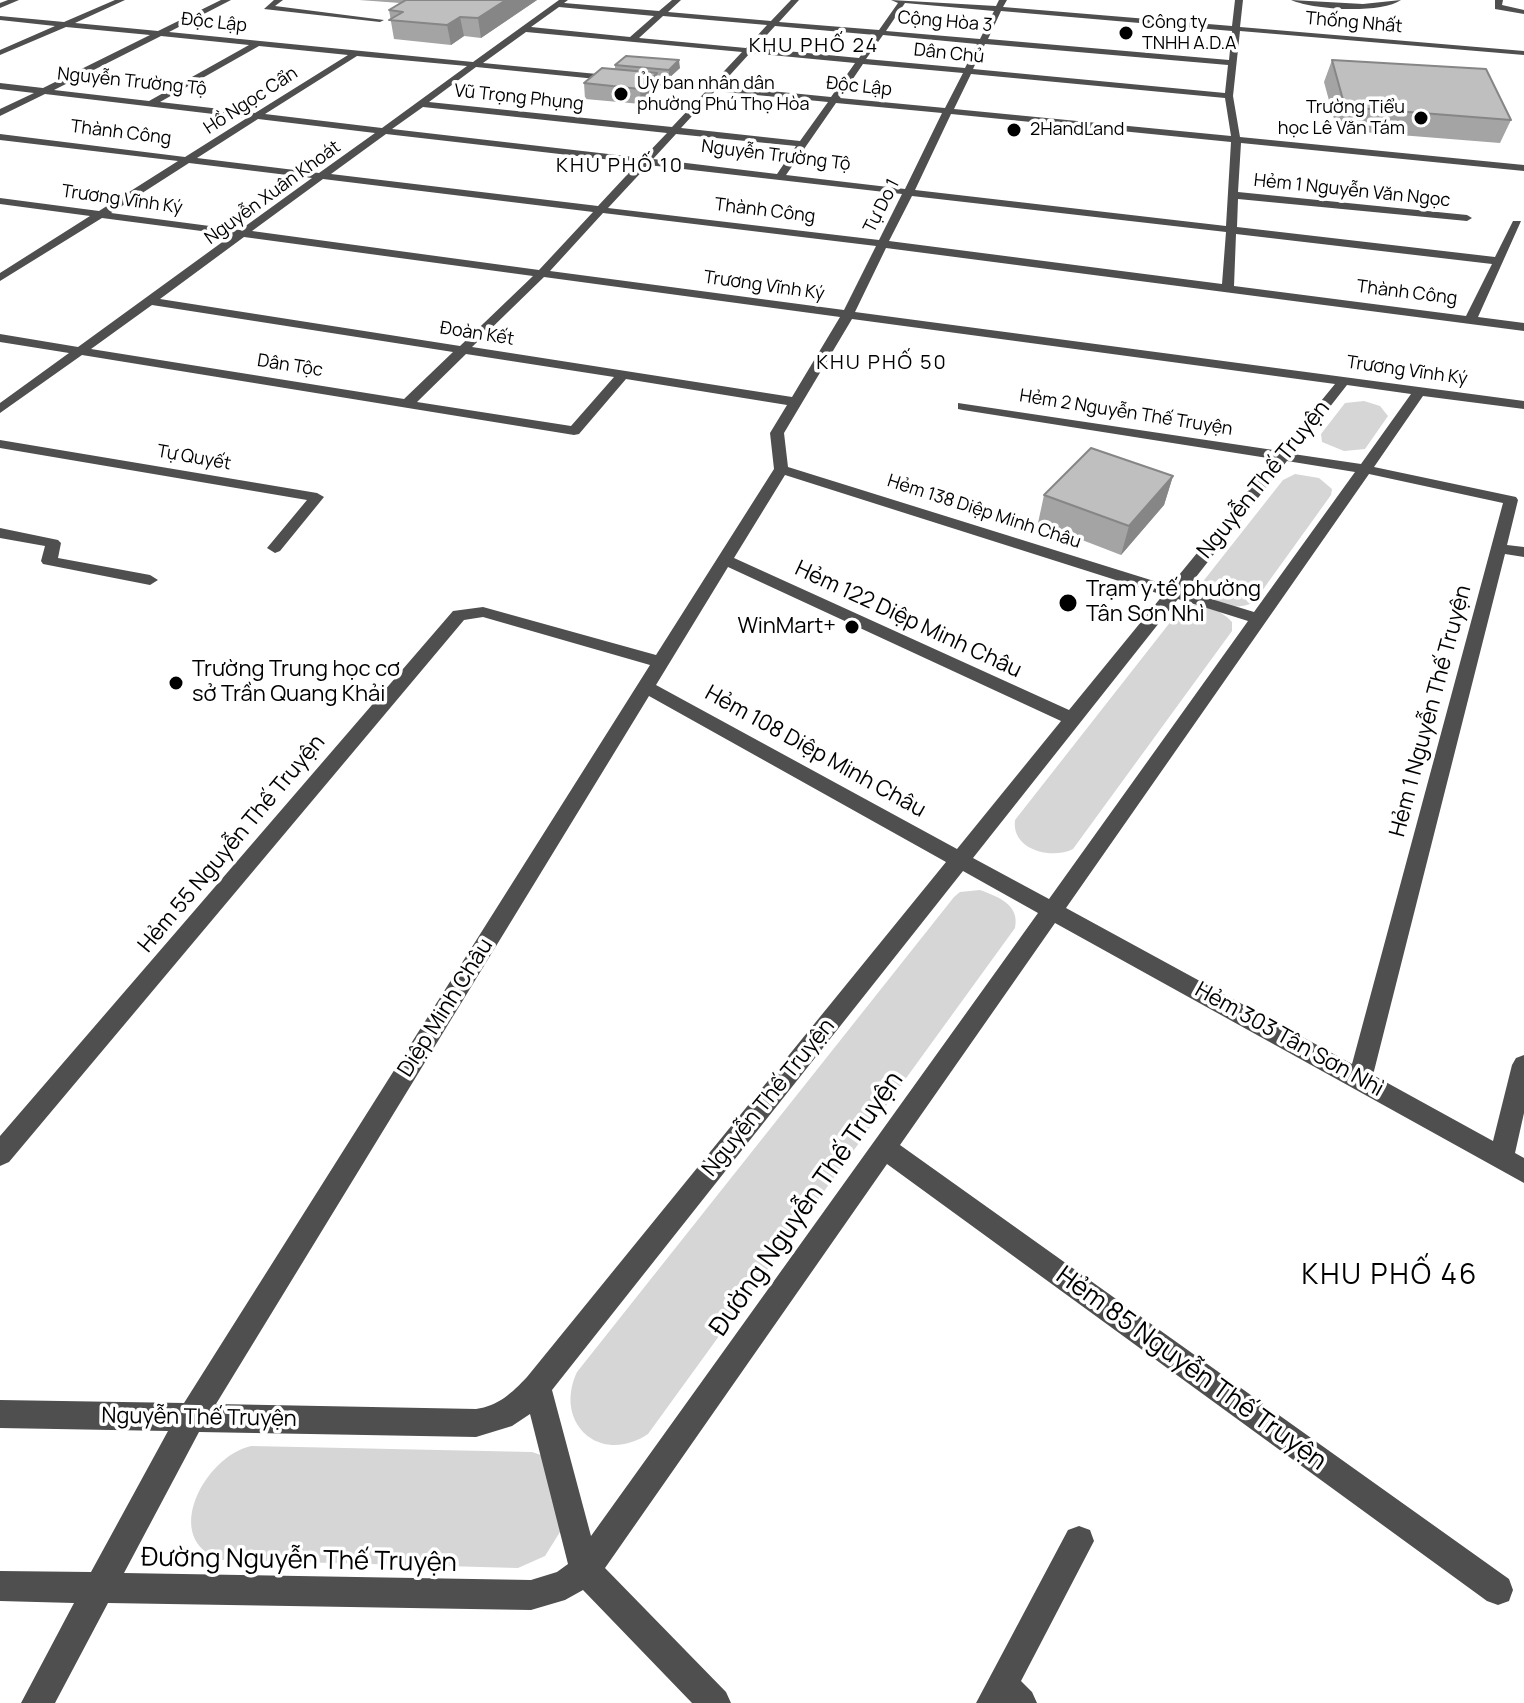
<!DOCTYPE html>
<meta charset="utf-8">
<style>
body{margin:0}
canvas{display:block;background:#fff}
</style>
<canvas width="1524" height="1703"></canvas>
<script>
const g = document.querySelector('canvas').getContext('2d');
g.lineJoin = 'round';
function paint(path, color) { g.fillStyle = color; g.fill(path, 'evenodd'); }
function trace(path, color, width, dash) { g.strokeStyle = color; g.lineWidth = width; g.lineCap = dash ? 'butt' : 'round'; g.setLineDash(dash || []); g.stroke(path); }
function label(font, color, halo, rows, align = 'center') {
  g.font = font + ' Manrope,sans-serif'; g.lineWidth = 7; g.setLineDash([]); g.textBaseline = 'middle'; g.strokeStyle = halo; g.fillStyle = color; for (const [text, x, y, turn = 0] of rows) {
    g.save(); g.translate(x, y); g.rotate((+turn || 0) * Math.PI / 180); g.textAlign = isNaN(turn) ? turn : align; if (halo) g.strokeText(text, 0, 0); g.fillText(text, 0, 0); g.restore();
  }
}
paint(new Path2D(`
 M 1364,401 L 1380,406 L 1388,416 L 1365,449 L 1344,451 L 1322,442 L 1321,434 L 1345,403 Z
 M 1295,474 L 1319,478 L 1332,489 L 1331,495 L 1254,602 C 1238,611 1213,606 1201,591 L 1201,584 L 1283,480 Z
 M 1192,605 C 1208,606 1221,610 1232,622 L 1232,631 L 1073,849 C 1052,860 1011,850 1015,820 L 1179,611 Z
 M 980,890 C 999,897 1020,905 1015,928 L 648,1434 C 600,1466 553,1423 577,1372 L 954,897 L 960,892 Z
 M 251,1446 L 532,1452 L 547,1457 L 560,1532 L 545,1556 L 518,1568 L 222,1560 C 159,1540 205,1456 251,1446 Z`), '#d6d6d6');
paint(new Path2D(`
 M 8,0 L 19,0 L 0,8 L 0,3 Z
 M 115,0 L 125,0 L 75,23 L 158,31 L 221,0 L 231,0 L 169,32 L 473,62 L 559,0 L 568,0 L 564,3 L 659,11 L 672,0 L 681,0 L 668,12 L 771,21 L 791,0 L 799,0 L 779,22 L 879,30 L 898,3 L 891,0 L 996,6 L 999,0 L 1007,0 L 1003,7 L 1232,26 L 1235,0 L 1243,0 L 1240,27 L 1524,51 L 1524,55 L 1240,31 L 1233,96 L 1240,137 L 1524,165 L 1524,171 L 1241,143 L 1238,192 L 1467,215 L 1472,218 L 1467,221 L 1238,199 L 1237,227 L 1495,257 L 1513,221 L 1521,221 L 1478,317 L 1524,323 L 1524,331 L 886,248 L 855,312 L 1524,401 L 1524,409 L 1423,396 L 1374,467 L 1516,497 L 1518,500 L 1507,545 L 1524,547 L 1524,557 L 1505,554 L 1373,1075 L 1493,1141 L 1512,1065 L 1516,1058 L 1524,1055 L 1524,1113 L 1515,1153 L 1524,1158 L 1524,1183 L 1055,923 L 900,1145 L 1509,1579 L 1513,1590 L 1509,1601 L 1498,1605 L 1487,1601 L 887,1164 L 605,1568 L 726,1692 L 731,1703 L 692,1703 L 583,1590 L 565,1600 L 531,1610 L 108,1603 L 55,1703 L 21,1703 L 74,1603 L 0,1601 L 0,1571 L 91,1572 L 168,1431 L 0,1428 L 0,1400 L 184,1403 L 650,665 L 483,617 L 464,620 L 9,1162 L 0,1166 L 0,1136 L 453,611 L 483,607 L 656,655 L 774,469 L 770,433 L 787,405 L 626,379 L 579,434 L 574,435 L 82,355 L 0,413 L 0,403 L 69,353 L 0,342 L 0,334 L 78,347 L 232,235 L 102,218 L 0,281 L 0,273 L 90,216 L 0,204 L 0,198 L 99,211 L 178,161 L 0,140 L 0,134 L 185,157 L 247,118 L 45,94 L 0,116 L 0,109 L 34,93 L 0,89 L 0,83 L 43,88 L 150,35 L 66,27 L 0,55 L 0,50 L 55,26 L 0,20 L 0,16 L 64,22 ZM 905,3 L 994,11 L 980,39 L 886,31 ZM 559,7 L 654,16 L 630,37 L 531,27 ZM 1001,11 L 1232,31 L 1229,60 L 988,39 ZM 663,16 L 767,25 L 746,48 L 639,38 ZM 775,26 L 875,35 L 859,58 L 755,48 ZM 526,32 L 742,52 L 711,85 L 483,63 ZM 883,35 L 977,44 L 965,68 L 866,59 ZM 161,36 L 249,45 L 149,101 L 54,90 ZM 985,44 L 1228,65 L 1225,93 L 973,69 ZM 259,46 L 348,55 L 255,113 L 160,102 ZM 750,53 L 855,63 L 831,97 L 720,86 ZM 357,56 L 467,66 L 382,128 L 265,114 ZM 863,64 L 963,73 L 945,108 L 840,98 ZM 476,67 L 707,90 L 672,127 L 429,102 ZM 971,74 L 1225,98 L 1231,136 L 954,109 ZM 715,91 L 828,102 L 800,141 L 681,128 ZM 836,103 L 942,113 L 905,189 L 786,175 ZM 423,107 L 667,133 L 643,158 L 392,129 ZM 951,114 L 1231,142 L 1226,226 L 915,190 ZM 258,119 L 375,133 L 319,173 L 197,158 ZM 386,134 L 638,163 L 598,206 L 331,174 ZM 676,134 L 796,146 L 777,174 L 653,159 ZM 189,163 L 312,178 L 240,230 L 111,213 ZM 648,165 L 902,194 L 879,240 L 608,208 ZM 323,179 L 593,212 L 539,270 L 252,231 ZM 912,196 L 1226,232 L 1222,284 L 889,241 ZM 603,213 L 876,246 L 844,310 L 550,271 ZM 1236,234 L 1492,264 L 1466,316 L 1234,286 ZM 244,237 L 533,276 L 460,346 L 160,299 ZM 544,277 L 840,317 L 792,397 L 472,347 ZM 152,305 L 453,352 L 404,399 L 91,349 ZM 852,319 L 1335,384 L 1280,451 L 958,403 L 958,409 L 963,410 L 1274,459 L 1170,586 L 788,467 L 784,433 ZM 466,354 L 614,377 L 571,426 L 417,402 ZM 1347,385 L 1411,394 L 1361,464 L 1293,454 ZM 1287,461 L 1355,472 L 1254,612 L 1185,591 ZM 1369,474 L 1503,503 L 1352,1064 L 1066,908 ZM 785,475 L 1163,595 L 1069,710 L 734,558 ZM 728,567 L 1061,721 L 957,849 L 656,685 ZM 1178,599 L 1248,621 L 1049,899 L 973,858 ZM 649,696 L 946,862 L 527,1377 C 512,1393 498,1406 476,1409 L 216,1404 ZM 963,871 L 1038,913 L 591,1536 L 552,1390 ZM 530,1414 L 568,1564 L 557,1572 L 531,1580 L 124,1573 L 199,1432 L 476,1437 L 512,1426 Z
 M 274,0 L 283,0 L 275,6 L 384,20 L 380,22 L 264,9 Z
 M 1291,0 L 1363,4 L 1401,0 C 1380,14 1314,10 1291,0 Z
 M 1495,0 L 1503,0 L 1502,5 L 1524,10 L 1524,14 L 1495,9 Z
 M 0,440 L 317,493 L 324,497 L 280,551 L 275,553 L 267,548 L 307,500 L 0,448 Z
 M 0,528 L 58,540 L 61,543 L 58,558 L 150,575 L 158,580 L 150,585 L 43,564 L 41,561 L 45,546 L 0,538 Z
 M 1079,1526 L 1090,1530 L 1094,1541 L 1021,1681 L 1032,1692 L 1037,1703 L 976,1703 L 1068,1530 Z`), '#4f4f4f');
paint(new Path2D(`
 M 359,0 L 537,0 L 481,38 L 464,36 L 451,45 L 394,39 L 389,10 L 400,3 Z
 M 1332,60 L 1511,120 L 1500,143 L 1337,130 L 1324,82 Z
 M 615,65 L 680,68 L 669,78 L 658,77 L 658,88 L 641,104 L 585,99 L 584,83 L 615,69 Z
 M 1173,476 L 1164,505 L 1121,555 L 1038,523 L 1044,495 Z`), '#a4a4a4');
paint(new Path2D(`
 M 506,0 L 537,0 L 481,38 L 478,18 Z
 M 460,17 L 464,36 L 451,45 L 447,25 Z
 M 679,60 L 680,68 L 669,78 L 669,70 Z
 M 657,73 L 658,88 L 641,104 L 640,89 Z
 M 1173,476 L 1164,505 L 1121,555 L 1129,526 Z`), '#868686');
const building = new Path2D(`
 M 406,0 L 506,0 L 478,18 L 460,17 L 447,25 L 389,20 L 403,12 L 389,10 Z
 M 626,56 L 679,60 L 669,70 L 615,65 Z
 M 1332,60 L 1486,69 L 1511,120 L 1345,107 Z
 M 602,68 L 657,73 L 640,89 L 584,83 Z
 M 1091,448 L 1173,476 L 1129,526 L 1044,495 Z`);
paint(building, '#bfbfbf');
trace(building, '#868686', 2);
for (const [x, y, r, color] of [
 [1126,33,8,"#000"],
 [621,94,8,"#000"],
 [1421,118,8,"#000"],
 [1014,130,8,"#000"],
 [1068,603,10,"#000"],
 [852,627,8,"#000"],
 [176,683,8,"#000"]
]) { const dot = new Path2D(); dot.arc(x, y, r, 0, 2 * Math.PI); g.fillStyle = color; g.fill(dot); trace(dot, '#fff', 3); }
label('18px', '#000', '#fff', [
 ["Cộng Hòa 3",945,22,5],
 ["Độc Lập",214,23,6],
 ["Thống Nhất",1354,23,5],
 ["Dân Chủ",949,54,6],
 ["Nguyễn Trường Tộ",132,82,6],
 ["Độc Lập",859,87,6],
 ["Vũ Trọng Phụng",519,98,6],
 ["Hồ Ngọc Cẩn",251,101,-33],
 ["Thành Công",121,133,7],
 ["Nguyễn Trường Tộ",776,156,7],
 ["Hẻm 1 Nguyễn Văn Ngọc",1352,191,6],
 ["Nguyễn Xuân Khoát",273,193,-36],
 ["Trương Vĩnh Ký",122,200,8],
 ["Tự Do 1",882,206,-63],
 ["Thành Công",765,211,7],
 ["Trương Vĩnh Ký",764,286,8],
 ["Thành Công",1407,293,7],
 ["Đoàn Kết",477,334,9],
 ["Dân Tộc",290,366,9],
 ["Trương Vĩnh Ký",1407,371,8],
 ["Hẻm 2 Nguyễn Thế Truyện",1126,413,9],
 ["Tự Quyết",194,458,10],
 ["Hẻm 138 Diệp Minh Châu",984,512,18]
]);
label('18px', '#000', '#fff', [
 ["Công ty",1142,23],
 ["TNHH A.D.A",1142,44],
 ["Ủy ban nhân dân",637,84],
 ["phường Phú Thọ Hòa",637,105],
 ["Trường Tiểu",1405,108,"right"],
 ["học Lê Văn Tám",1405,129,"right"],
 ["2HandLand",1030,130]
], 'left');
g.letterSpacing = '2px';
label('20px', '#000', '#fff', [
 ["KHU PHỐ 24",814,46],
 ["KHU PHỐ 10",620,166],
 ["KHU PHỐ 50",882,363]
]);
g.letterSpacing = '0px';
label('22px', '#000', '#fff', [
 ["Nguyễn Thế Truyện",1264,480,-51],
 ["Hẻm 122 Diệp Minh Châu",908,620,25],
 ["Hẻm 1 Nguyễn Thế Truyện",1431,711,-75],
 ["Hẻm 108 Diệp Minh Châu",815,752,29],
 ["Hẻm 55 Nguyễn Thế Truyện",232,844,-50],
 ["Diệp Minh Châu",446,1008,-58],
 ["Hẻm 303 Tân Sơn Nhì",1289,1040,29],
 ["Nguyễn Thế Truyện",769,1098,-51],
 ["Nguyễn Thế Truyện",199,1418,1]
]);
label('22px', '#000', '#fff', [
 ["Trạm y tế phường",1086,590],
 ["Tân Sơn Nhì",1086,615],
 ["WinMart+",836,627,"right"],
 ["Trường Trung học cơ",192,670],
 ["sở Trần Quang Khải",192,695]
], 'left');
label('26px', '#000', '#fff', [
 ["Đường Nguyễn Thế Truyện",807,1204,-55],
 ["Hẻm 85 Nguyễn Thế Truyện",1191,1369,36],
 ["Đường Nguyễn Thế Truyện",299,1561,1]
]);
g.letterSpacing = '2px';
label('28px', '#000', '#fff', [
 ["KHU PHỐ 46",1390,1276]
]);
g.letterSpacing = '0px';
</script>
